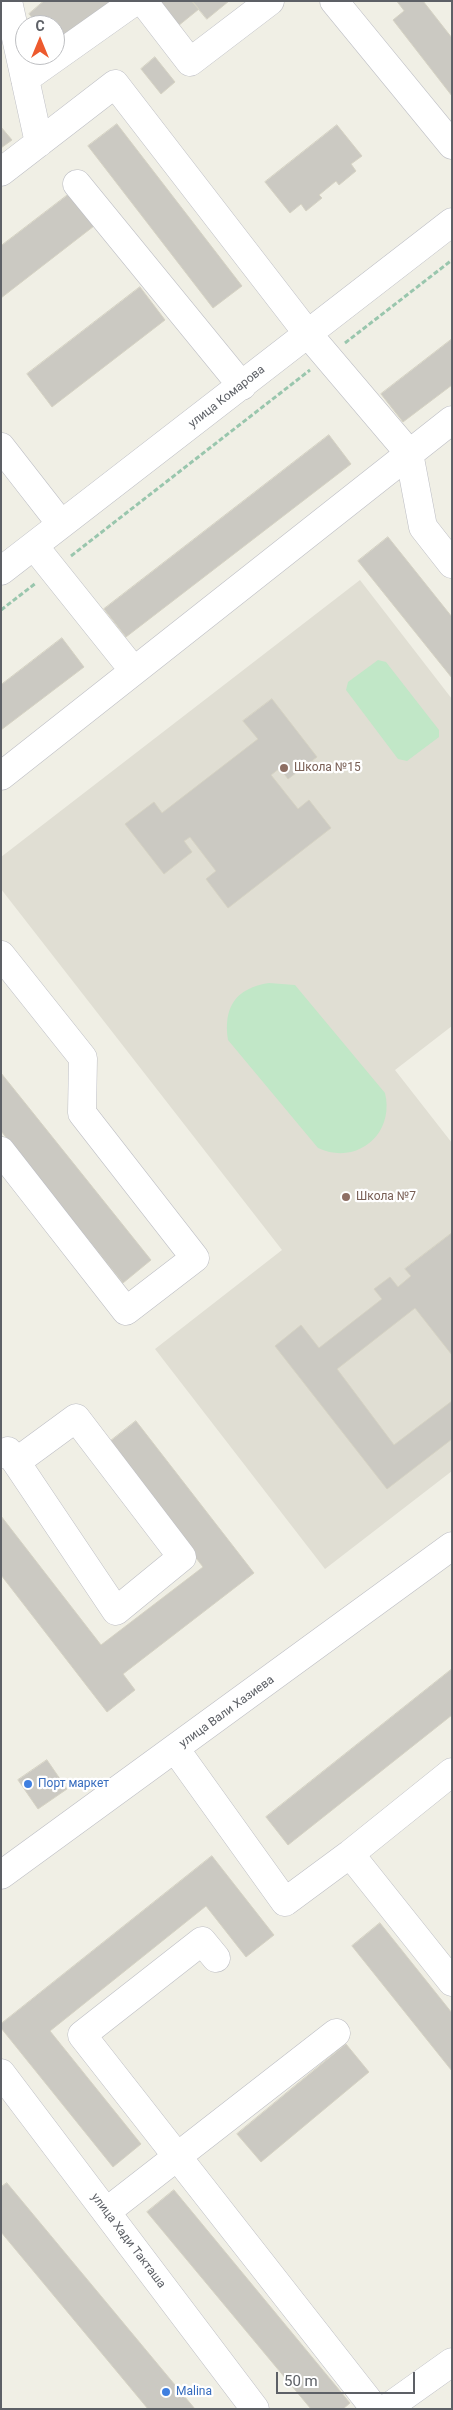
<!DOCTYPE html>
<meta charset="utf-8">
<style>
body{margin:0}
#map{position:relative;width:453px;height:2410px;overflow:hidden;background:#f0efe5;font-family:Roboto,sans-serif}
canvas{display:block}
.frame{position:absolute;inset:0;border:2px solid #5d6066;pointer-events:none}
.north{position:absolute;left:15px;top:15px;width:50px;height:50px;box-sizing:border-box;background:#fff;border:1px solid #bebfc2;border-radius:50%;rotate:0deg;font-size:14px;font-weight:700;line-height:20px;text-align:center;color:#5d6066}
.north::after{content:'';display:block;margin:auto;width:18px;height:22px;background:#ed5a2e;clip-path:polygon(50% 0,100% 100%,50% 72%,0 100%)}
.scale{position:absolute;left:276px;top:2372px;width:139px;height:22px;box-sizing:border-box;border:2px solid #5d6066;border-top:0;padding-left:6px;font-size:15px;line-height:18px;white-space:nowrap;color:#5d6066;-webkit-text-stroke:4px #fff;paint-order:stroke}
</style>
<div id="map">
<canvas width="453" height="2410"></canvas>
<div class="frame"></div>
<div class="north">С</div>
<div class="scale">50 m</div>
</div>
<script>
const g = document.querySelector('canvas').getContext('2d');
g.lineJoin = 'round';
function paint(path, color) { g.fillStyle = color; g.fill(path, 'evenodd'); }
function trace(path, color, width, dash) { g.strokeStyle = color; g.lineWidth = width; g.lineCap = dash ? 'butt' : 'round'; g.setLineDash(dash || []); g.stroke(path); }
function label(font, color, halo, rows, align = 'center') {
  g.font = font + ' Roboto,sans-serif'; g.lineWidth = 4.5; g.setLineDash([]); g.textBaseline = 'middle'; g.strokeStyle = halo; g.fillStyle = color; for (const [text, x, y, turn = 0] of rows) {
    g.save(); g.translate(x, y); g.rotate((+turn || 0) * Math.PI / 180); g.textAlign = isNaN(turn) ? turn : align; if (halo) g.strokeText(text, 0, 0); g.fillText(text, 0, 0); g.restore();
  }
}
paint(new Path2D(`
 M 360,580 L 452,699 L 452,1026 L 395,1070 L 452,1143 L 452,1471 L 325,1569 L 155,1349 L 282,1250 L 1,889 L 1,857 Z`), '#e0ded3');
paint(new Path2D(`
 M 378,660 L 386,662 L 439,730 L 439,737 L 407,761 L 398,759 L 346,690 L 348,682 Z
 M 269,983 L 295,985 L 385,1093 C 395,1134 357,1166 318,1148 L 228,1040 C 223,1007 236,988 269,983 Z`), '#c1e7c7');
const building = new Path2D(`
 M 44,1 L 114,1 L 55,45 L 55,25 L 39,25 L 29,14 Z
 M 157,1 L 192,1 L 199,9 L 178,26 Z
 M 192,1 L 229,1 L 207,19 Z
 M 397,1 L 423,1 L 452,38 L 452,96 L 393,20 L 404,11 Z
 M 155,57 L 175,82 L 161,94 L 141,69 Z
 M 117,124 L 242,286 L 213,308 L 88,146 Z
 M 337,125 L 362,156 L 351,164 L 356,171 L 339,185 L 336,181 L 319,195 L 322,198 L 306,211 L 301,204 L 290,213 L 265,182 Z
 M 1,127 L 12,140 L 1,148 Z
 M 69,194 L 94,226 L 1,298 L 1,246 Z
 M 140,287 L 165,320 L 52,407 L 27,374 Z
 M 452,339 L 452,385 L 403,422 L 381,394 Z
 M 329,435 L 351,464 L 126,637 L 104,609 Z
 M 388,537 L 452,617 L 452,678 L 358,561 Z
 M 62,638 L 84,667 L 1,730 L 1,685 Z
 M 272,699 L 317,757 L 288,779 L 280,768 L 271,775 L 298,809 L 309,800 L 331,828 L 228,908 L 206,879 L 216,871 L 190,837 L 184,841 L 192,852 L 164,874 L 125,824 L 154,802 L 162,813 L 258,739 L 243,721 Z
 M 1,1073 L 151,1260 L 123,1283 L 1,1131 Z
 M 452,1233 L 452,1355 L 415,1308 L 337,1369 L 394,1445 L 452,1401 L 452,1439 L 387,1489 L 275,1346 L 301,1325 L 319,1348 L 382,1299 L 374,1289 L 390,1277 L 398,1287 L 411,1276 L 405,1269 Z
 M 136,1421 L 254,1573 L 123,1674 L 135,1690 L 107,1712 L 1,1575 L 1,1516 L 101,1645 L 203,1567 L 108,1443 Z
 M 452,1669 L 452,1715 L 288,1845 L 266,1817 Z
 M 47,1760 L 67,1789 L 38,1809 L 18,1780 Z
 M 212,1856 L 274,1935 L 246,1957 L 206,1906 L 50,2031 L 141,2144 L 113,2167 L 1,2028 L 1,2024 Z
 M 380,1923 L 452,2013 L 452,2071 L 352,1946 Z
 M 346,2044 L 369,2072 L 261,2162 L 237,2134 Z
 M 7,2183 L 195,2409 L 148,2409 L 1,2232 L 1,2187 Z
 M 174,2190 L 350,2403 L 343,2409 L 311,2409 L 147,2212 Z`);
paint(building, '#cbc9c2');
trace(building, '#d5d2c3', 1);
const minor = new Path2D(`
 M 8,1 L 39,143
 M 143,1 L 190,62 L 270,1
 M 334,1 L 452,145
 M 25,79 L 135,1
 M 1,172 L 115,84 L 308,334 L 409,453 L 423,527 L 452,564
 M 77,184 L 242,386
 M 1,447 L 61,524
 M 34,546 L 134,671
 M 1,571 L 452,222
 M 1,776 L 452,420
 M 1,955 L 83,1058 L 82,1113 L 195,1258 L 126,1311 L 1,1151
 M 1,1454 L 8,1451 L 16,1462 L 116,1611 L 182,1557 L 76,1418 L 16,1462
 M 176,1750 L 285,1902 L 350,1854 L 452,1772
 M 350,1854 L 452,1982
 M 1,1875 L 452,1546
 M 216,1958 L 202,1941 L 82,2035 L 375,2409
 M 1,2073 L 255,2409
 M 106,2212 L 336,2033
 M 386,2409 L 452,2362`);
trace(minor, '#bdbec4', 29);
trace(new Path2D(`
 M 345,343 L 452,260
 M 71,556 L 310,370
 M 1,610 L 36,583`), '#99c6ad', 3, [5, 2.5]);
trace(minor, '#fff', 28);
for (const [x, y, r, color] of [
 [284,768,5,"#8d6e63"],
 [346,1197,5,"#8d6e63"],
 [28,1784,5,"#3f7fe0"],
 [166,2392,5,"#3f7fe0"]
]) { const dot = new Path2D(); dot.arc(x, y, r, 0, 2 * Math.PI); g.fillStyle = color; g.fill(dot); trace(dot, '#fff', 2); }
label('12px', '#5d6066', '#fff', [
 ["улица Комарова",227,397,-38],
 ["улица Вали Хазиева",227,1712,-36],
 ["улица Хади Такташа",128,2241,53]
]);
label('12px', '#785e54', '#fff', [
 ["Школа №15",294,768],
 ["Школа №7",356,1197]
], 'left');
label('12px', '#366cbe', '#fff', [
 ["Порт маркет",38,1784],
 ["Malina",176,2392]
], 'left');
</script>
